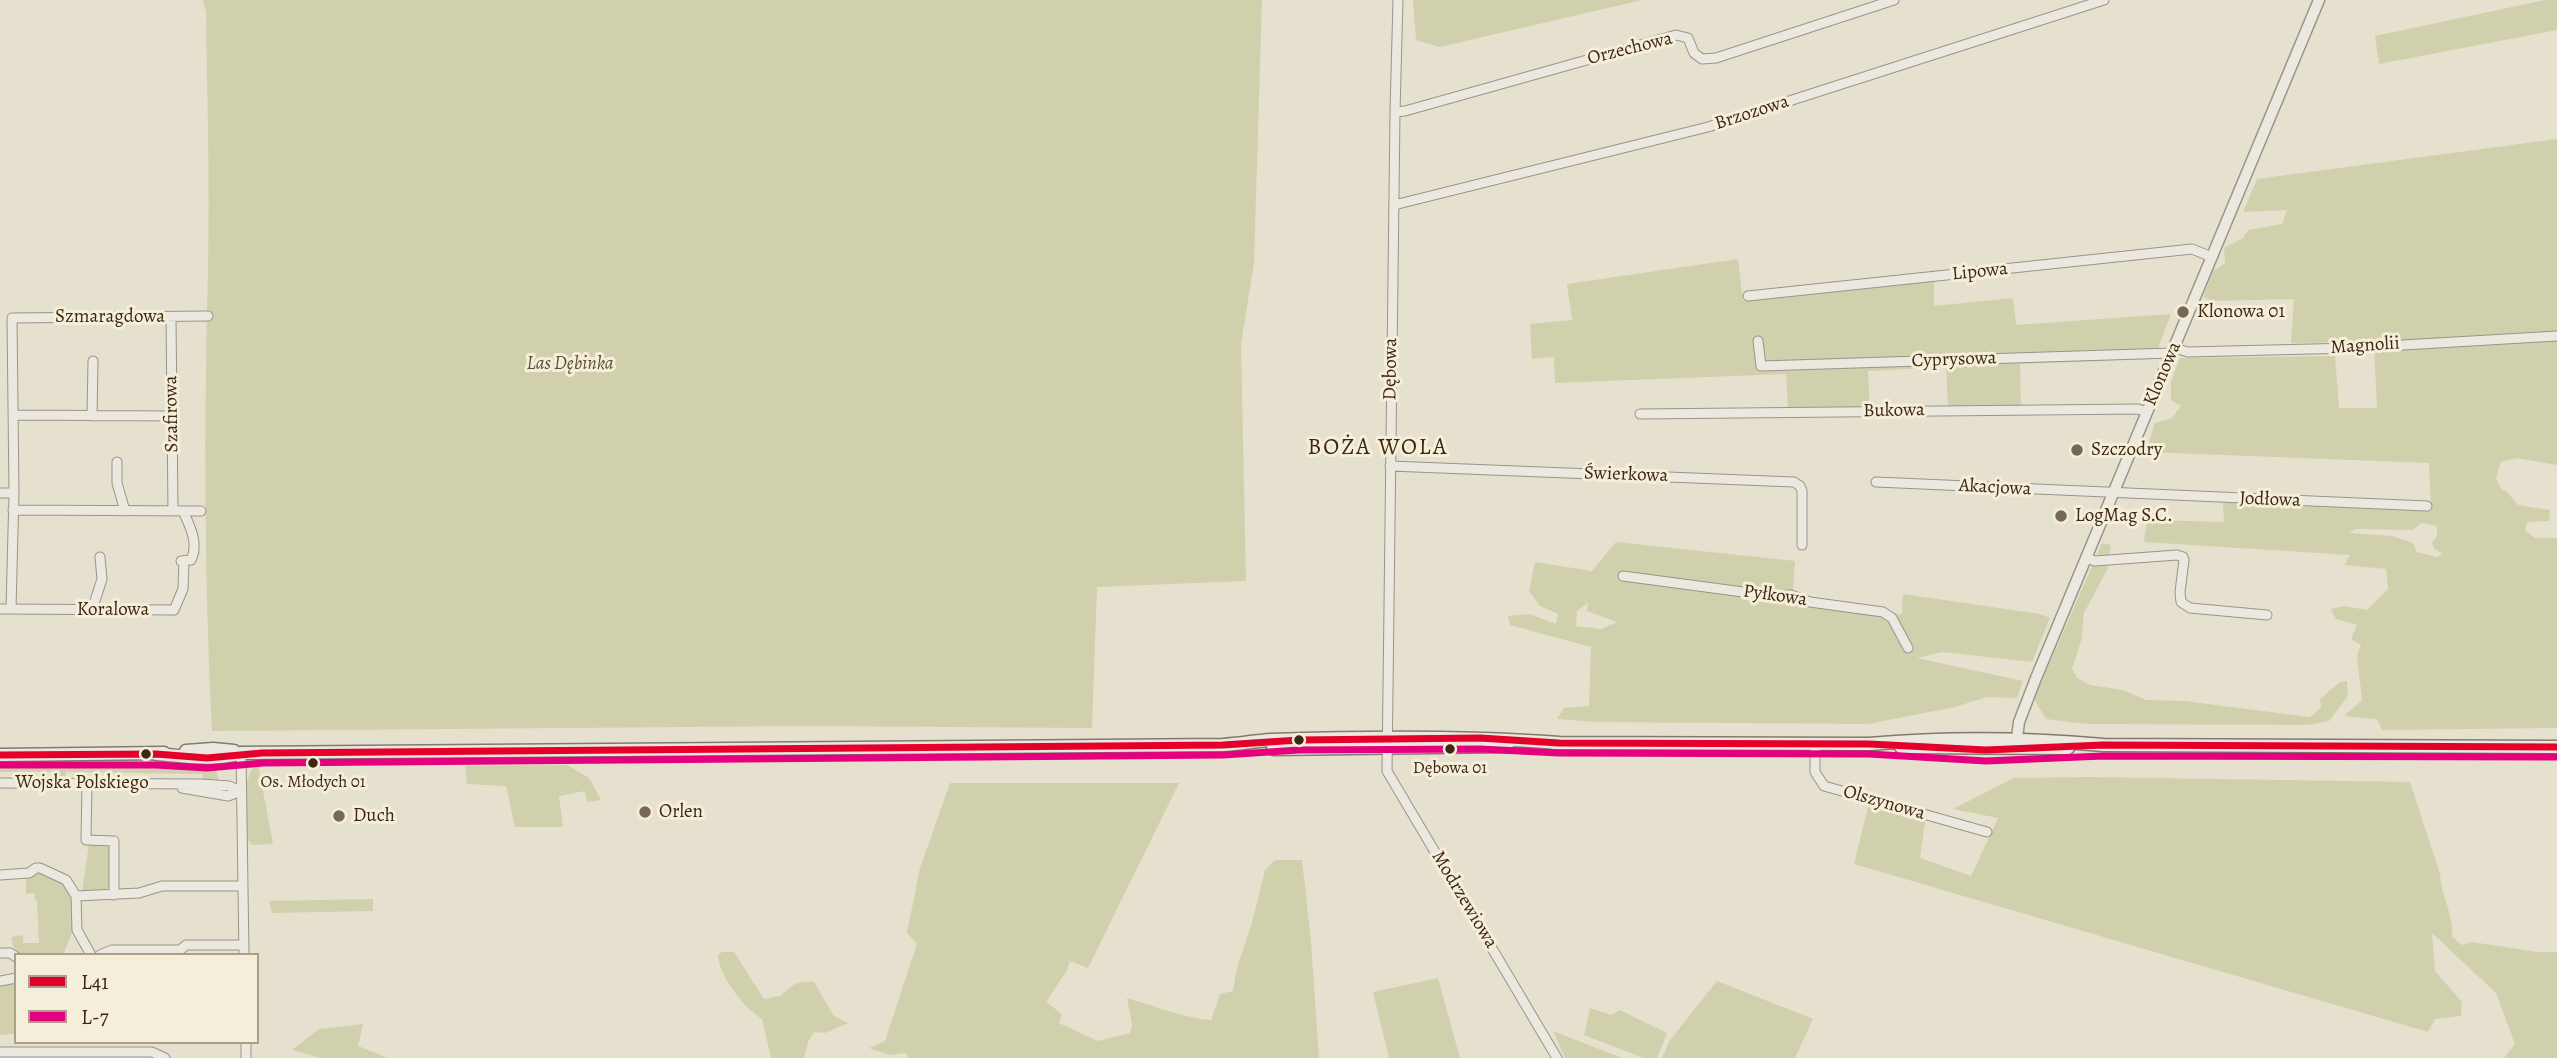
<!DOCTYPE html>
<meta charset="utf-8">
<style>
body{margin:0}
#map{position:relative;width:2557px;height:1058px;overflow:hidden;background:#e6e0cf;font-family:Alegreya,serif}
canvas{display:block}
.legend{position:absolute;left:14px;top:953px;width:245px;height:91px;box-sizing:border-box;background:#f5eed9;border:2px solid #ab9e8a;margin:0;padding:9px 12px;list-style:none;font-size:21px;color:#3b2714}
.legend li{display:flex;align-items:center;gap:14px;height:35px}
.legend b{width:35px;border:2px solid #ab9e8a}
</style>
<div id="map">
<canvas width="2557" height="1058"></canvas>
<ul class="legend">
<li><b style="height:9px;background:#e4002b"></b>L41</li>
<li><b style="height:9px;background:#e5007d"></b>L-7</li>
</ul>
</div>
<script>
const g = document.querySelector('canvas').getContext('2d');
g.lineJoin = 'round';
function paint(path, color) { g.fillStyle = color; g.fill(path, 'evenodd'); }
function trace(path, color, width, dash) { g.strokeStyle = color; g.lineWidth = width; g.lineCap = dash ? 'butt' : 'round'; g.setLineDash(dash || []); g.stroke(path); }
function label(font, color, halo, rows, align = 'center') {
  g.font = font + ' Alegreya,serif'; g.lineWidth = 6; g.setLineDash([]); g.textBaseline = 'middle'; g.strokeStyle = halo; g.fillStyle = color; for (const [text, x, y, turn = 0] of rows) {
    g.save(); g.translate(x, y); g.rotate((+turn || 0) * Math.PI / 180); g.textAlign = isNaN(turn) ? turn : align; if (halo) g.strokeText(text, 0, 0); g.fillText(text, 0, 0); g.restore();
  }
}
paint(new Path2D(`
 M 203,0 L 1262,0 L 1254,263 L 1241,344 L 1246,581 L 1097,587 L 1092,728 L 803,726 L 212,731 C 204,576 204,422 208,268 C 210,183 207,97 206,12 Z
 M 1413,0 L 1642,0 L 1440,47 L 1416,40 Z
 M 2545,0 L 2557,0 L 2557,30 L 2379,64 L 2375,36 Z
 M 2557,139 L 2557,465 L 2517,458 L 2501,462 L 2496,478 L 2501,489 L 2507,492 L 2518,505 L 2550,510 L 2549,521 L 2527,522 L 2525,531 L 2535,538 L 2557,538 L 2557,728 L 2382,730 L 2377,719 L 2344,716 L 2362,700 L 2357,655 L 2361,645 L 2351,639 L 2357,625 L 2336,619 L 2331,609 L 2344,606 L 2367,610 L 2388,589 L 2386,569 L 2344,565 L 2350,555 L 2144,542 L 2147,520 L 2224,522 L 2223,502 L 2431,511 L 2429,463 L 2146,452 L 2155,423 L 2172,418 L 2181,406 L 2171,400 L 2171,382 L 2180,358 L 2335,356 L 2339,408 L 2377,408 L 2374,342 L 2291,343 L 2294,299 L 2213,301 L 2203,297 L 2213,271 L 2225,263 L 2224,248 L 2243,238 L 2248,230 L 2282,224 L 2287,210 L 2243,212 L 2257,179 ZM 2422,523 L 2437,526 L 2437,536 L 2432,542 L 2434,548 L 2443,554 L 2437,557 L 2417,552 L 2413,543 L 2392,536 L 2349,533 L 2356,529 L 2412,530 Z
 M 1738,259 L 1743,301 L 1934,281 L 1934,306 L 2013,298 L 2016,325 L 2171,314 L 2154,359 L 2020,364 L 2021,407 L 1948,408 L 1946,367 L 1868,371 L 1870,409 L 1788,409 L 1786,374 L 1555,383 L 1554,357 L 1532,359 L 1530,324 L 1572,320 L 1567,284 Z
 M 1616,542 L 1795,561 L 1792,603 L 1902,614 L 1903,594 L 2040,614 L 2050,618 L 2032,662 L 1942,652 L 1917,658 L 2023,681 L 2017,698 L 1987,697 L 1955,707 L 1868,724 L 1595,722 L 1557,719 L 1564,708 L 1589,706 L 1591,647 L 1510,625 L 1508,616 L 1530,614 L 1556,624 L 1558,614 L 1540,606 L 1529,591 L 1535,562 L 1592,571 ZM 1588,603 L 1587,611 L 1617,622 L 1601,629 L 1576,626 L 1577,611 Z
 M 2102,543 L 2111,545 L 2107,570 L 2084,613 L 2081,641 L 2072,669 L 2077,678 L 2090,685 L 2123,690 L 2146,700 L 2184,701 L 2310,717 L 2321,708 L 2320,699 L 2340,682 L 2347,681 L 2348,696 L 2329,721 L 2308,725 L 2088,724 L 2046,719 L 2034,699 Z
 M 207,761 L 208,765 L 215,765 L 219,782 L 203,781 L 203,774 L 66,772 L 66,778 L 56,778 L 55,772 L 0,772 L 0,763 Z
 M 258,764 L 273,844 L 252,845 L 247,839 C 246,818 240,775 258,764 Z
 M 567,765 L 589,778 L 601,800 L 587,802 L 585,791 L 559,796 L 563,827 L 515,827 L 506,786 L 467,784 L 465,766 Z
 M 2091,777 L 2410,782 L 2440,874 C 2441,896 2454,915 2452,937 L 2462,945 L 2472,942 L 2537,952 L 2557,952 L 2557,1058 L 2504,1058 L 2515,1044 L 2496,993 L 2432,933 L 2435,971 L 2462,1002 L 2461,1016 L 2435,1019 L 2428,1032 L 1854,864 L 1868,807 L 1925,822 L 1920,858 L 1971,876 L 1998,818 L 1953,809 L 2014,778 Z
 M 950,783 L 1179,783 L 1088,968 L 1070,961 L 1067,970 L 1046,1002 L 1062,1014 L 1059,1023 L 1098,1041 L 1130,1033 L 1132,1025 L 1127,998 C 1156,1006 1182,1018 1211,1020 L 1220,994 L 1233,991 L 1237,968 L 1252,922 L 1265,870 L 1275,860 L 1302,860 L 1311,942 L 1319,1058 L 909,1058 L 905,1053 L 890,1055 L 869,1048 L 885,1041 L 917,944 L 907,933 L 920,868 Z
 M 89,843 L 104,843 L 105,845 L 111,845 L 112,888 L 107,888 L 106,892 L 82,892 Z
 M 37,871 L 61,879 L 72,891 L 74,928 L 63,955 L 18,955 L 13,946 L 11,937 L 23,935 L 23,943 L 39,943 L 37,901 L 35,900 L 34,893 L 26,894 L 26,879 L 19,879 L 19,875 Z
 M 373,899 L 373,911 L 272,913 L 269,901 Z
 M 722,952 L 734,952 L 764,999 L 781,996 C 792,984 798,981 814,982 L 834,1016 L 848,1023 L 825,1033 L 814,1032 L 808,1042 L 804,1058 L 771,1058 L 762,1019 C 745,1009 718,975 718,955 Z
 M 1438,978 L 1460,1058 L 1389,1058 L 1373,992 Z
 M 16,980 L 16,1037 L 13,1034 L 0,1035 L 0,986 Z
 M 1717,981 L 1813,1019 L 1795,1058 L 1662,1058 L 1670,1040 Z
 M 1590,1008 L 1611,1015 L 1620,1010 L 1667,1033 L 1657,1058 L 1644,1058 L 1584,1035 Z
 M 363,1024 L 358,1046 L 388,1058 L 321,1058 L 292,1050 L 319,1029 Z
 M 1553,1031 L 1622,1058 L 1565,1058 Z`), '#d1d0ad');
const minor = new Path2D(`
 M 1398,0 L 1395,112 L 1387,771 L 1557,1058
 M 1395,112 L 1405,111 L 1676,35 L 1688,38 L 1694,53 L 1702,59 L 1716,58 L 1894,0
 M 1394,205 L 1708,127 L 2104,0
 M 1748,296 L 2192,249 L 2212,257
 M 171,317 L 173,511
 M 1758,341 L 1761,366 L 2172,353
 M 2174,348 L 2188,352 L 2352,348 L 2557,336
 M 1640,414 L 2138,409 L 2147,412
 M 13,415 L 173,416
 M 92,416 L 93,361
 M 117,462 L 117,483 L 125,511
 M 1390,466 L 1794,482 L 1800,486 L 1802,491 L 1802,545
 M 1876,482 L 2427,506
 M 0,493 L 14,493
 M 13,510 L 201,511
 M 2086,558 L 2095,561 L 2177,555 L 2183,557 L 2184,560 L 2180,592 L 2181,602 L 2190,608 L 2267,615
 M 181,561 L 191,560 C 199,544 190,526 183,511
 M 1623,576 L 1773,596 L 1791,595 L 1810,602 L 1883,612 L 1892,618 L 1908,648
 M 0,609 L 174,610 L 183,589 L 184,561
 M 11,609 L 14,493 L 12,318 L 208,316
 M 92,610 L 102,579 L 100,557
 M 1815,744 L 1815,772 L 1824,786 L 1987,832
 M 241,753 L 244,955
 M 0,783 L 202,784 L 229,786 L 241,791
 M 87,783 L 86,840 L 114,841 L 114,895
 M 182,788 L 228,796 L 241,791
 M 0,875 L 29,873 L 36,868 L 40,868 L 66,880 L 76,896 L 77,930 L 91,955
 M 76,896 L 139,893 L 162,886 L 242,886
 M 0,953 L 10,953 L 16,957
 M 100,955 L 112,950 L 180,950 L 186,945 L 244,945
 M 0,981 L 16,978
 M 0,1052 L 152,1052 L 165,1058
 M 246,1058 L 246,1042`);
const tertiary = new Path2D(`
 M 2016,746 L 2019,722 L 2036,678 L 2319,0`);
const secondary = new Path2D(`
 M 1553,743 L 1869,744 C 1947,737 2026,738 2103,745 L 2557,747
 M 1901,747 L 2068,748
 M 1273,749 L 1507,746
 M 186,751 L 213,749 L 234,751
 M 156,754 C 184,756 213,762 241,753 L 1223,745 C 1239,744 1255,741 1271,740 C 1367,737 1464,736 1559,743
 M 0,755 L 164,753`);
trace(minor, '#9a9488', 11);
trace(tertiary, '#9a9488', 13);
trace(secondary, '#817a6f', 15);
trace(minor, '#ebe8df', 9);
trace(tertiary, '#ebe8df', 10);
trace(secondary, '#ebe8df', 12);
trace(new Path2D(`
 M 0,755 L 156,754 L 207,758 L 262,753 L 1223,745 L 1299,740 L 1480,738 L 1559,743 L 1869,744 L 1986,750 L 2103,745 L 2557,747`), '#e4002b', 7);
trace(new Path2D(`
 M 0,765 L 156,765 L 207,768 L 263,763 L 1223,755 L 1299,750 L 1480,749 L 1559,753 L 1869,754 L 1986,761 L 2103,756 L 2557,757`), '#e5007d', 7);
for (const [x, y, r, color] of [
 [2183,312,7,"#776855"],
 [2077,450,7,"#776855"],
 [2061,516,7,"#776855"],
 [1299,740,6,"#3b2714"],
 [1450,749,6,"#3b2714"],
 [146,754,6,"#3b2714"],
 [313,763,6,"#3b2714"],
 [645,812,7,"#776855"],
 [339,816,7,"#776855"]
]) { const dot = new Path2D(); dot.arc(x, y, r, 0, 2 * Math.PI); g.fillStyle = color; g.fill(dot); trace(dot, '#f5eed9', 2.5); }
label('17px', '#3b2714', '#f5eed9', [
 ["Dębowa 01",1450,769],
 ["Os. Młodych 01",313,783]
]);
label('19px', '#3b2714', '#f5eed9', [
 ["Orzechowa",1630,49,-14],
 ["Brzozowa",1752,113,-18],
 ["Lipowa",1980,272,-6],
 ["Szmaragdowa",110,317],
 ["Magnolii",2365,346,-4],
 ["Cyprysowa",1954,360,-2],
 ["Dębowa",1391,369,-89],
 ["Klonowa",2163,374,-67],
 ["Bukowa",1894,411,-1],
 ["Szafirowa",172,414,-91],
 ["Świerkowa",1626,475,2],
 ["Akacjowa",1995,488,3],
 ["Jodłowa",2270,500,2],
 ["Pyłkowa",1775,596,8],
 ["Koralowa",113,610],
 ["Wojska Polskiego",82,783],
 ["Olszynowa",1884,803,16],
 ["Modrzewiowa",1464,900,59]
]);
label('19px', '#3b2714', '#f5eed9', [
 ["Klonowa 01",2197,312],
 ["Szczodry",2091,450],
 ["LogMag S.C.",2075,516],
 ["Orlen",659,812],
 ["Duch",353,816]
], 'left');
label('italic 19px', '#5c4e33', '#f5eed9', [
 ["Las Dębinka",570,364]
]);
g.letterSpacing = '2px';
label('23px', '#3b2714', '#f5eed9', [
 ["BOŻA WOLA",1378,448]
]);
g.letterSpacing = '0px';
</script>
